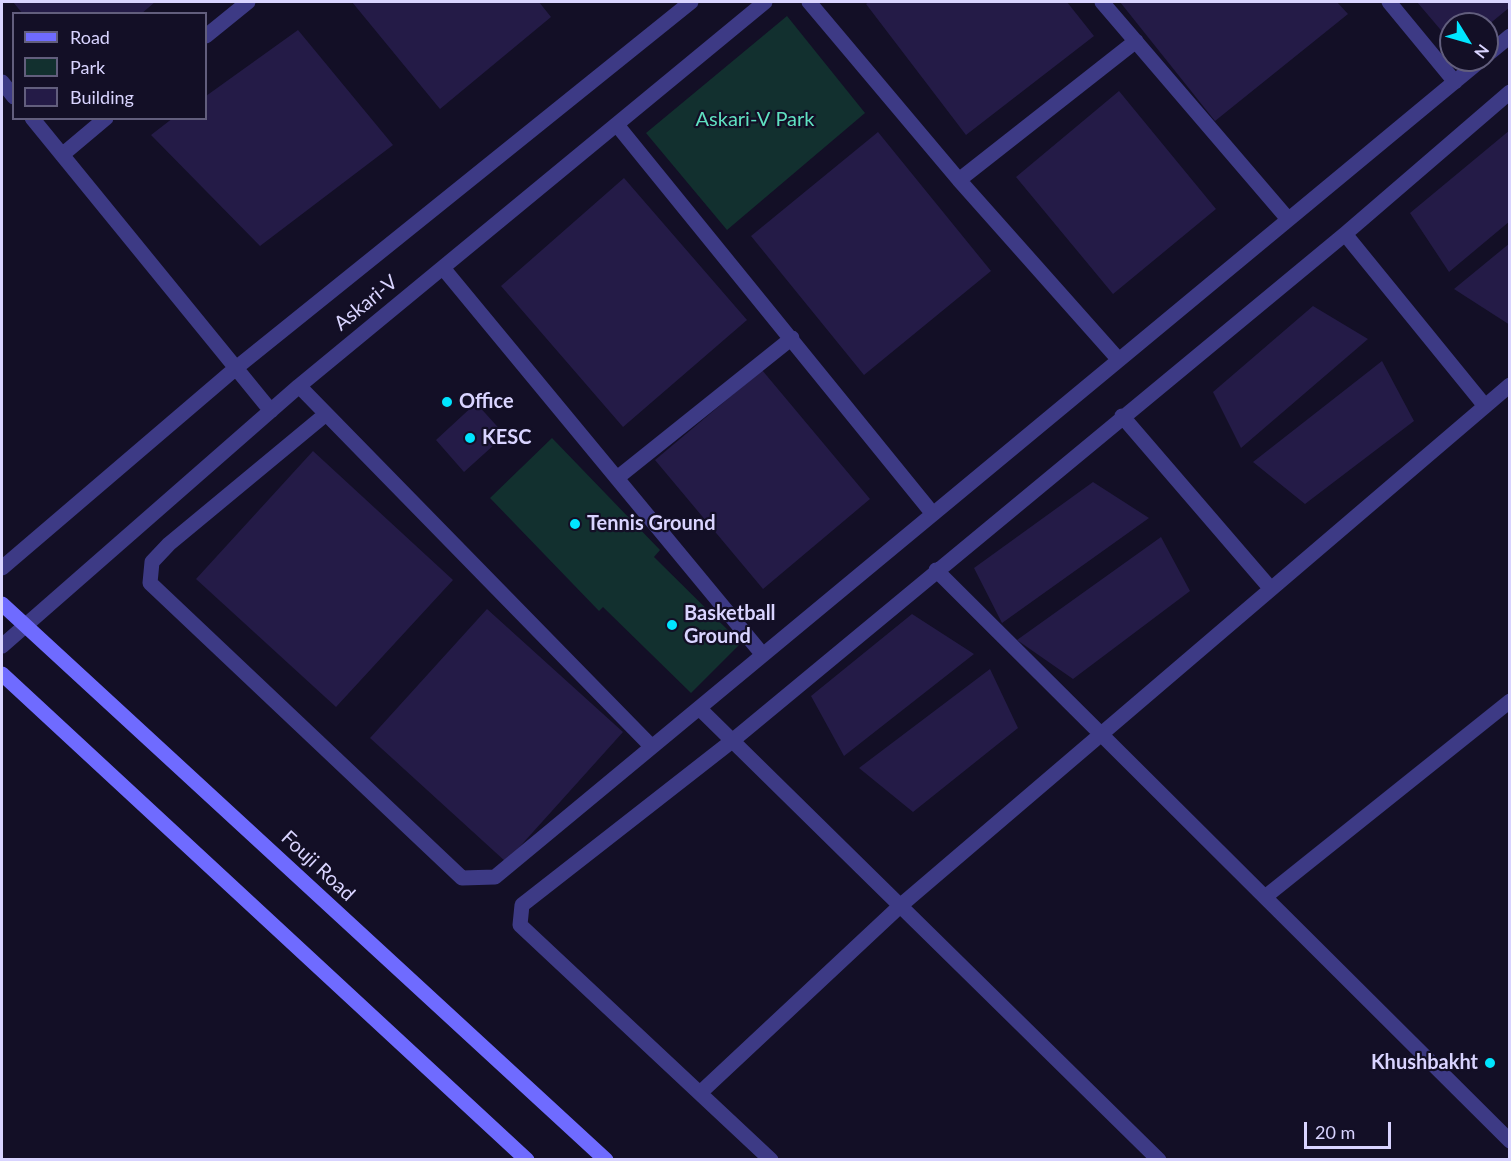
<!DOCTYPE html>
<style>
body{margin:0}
#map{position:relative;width:1511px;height:1161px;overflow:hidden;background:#130f26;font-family:Lato,sans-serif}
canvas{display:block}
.frame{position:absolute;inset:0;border:3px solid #d9d4ff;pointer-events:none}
.legend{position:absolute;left:12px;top:12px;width:195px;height:108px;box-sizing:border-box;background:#130f26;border:2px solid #625e7d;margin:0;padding:8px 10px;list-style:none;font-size:18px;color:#d9d4ff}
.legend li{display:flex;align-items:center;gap:12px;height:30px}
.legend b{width:30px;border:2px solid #625e7d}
.north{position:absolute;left:1439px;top:12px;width:60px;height:60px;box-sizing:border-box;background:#130f26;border:2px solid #625e7d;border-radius:50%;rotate:127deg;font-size:16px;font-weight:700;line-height:24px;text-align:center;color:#d9d4ff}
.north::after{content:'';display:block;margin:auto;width:21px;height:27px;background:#00e5ff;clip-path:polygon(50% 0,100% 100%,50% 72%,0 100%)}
.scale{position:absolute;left:1304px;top:1122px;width:87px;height:27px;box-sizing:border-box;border:3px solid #d9d4ff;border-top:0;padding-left:8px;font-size:18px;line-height:21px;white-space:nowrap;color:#d9d4ff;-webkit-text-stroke:4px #130f26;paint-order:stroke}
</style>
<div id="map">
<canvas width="1511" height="1161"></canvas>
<div class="frame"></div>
<ul class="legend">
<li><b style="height:8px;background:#6f6bff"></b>Road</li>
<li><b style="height:16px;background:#12302f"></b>Park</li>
<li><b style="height:16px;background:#241b47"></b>Building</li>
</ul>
<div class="north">N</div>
<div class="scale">20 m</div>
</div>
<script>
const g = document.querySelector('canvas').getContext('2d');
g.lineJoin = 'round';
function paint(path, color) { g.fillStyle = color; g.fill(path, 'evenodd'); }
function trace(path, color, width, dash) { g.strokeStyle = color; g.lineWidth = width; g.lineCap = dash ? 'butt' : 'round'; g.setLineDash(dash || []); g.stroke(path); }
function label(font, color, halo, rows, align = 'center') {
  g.font = font + ' Lato,sans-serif'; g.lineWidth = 4.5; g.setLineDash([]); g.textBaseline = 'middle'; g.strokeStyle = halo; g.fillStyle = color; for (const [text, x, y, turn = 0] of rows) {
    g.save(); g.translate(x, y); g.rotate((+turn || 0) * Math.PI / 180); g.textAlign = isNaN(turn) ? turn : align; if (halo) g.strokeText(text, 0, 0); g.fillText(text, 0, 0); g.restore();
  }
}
paint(new Path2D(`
 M 787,16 L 865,113 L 727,230 L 646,133 Z
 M 552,438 L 660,550 L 654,557 L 741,643 L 691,693 L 603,607 L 599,611 L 490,498 Z`), '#12302f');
paint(new Path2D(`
 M 13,2 L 155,2 L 141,14 L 23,14 Z
 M 352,2 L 539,2 L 551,17 L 440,109 Z
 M 869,2 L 1067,2 L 1094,36 L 966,135 L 866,4 Z
 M 1120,2 L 1337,2 L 1348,14 L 1215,121 Z
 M 1417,2 L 1510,2 L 1510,7 L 1487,26 L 1451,24 L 1451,42 Z
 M 298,30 L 393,145 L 260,246 L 151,135 L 173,118 L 206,118 L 206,96 Z
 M 1119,91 L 1216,209 L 1113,294 L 1016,177 Z
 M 1510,130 L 1510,221 L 1449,272 L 1410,213 Z
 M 878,132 L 991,271 L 864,375 L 751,236 Z
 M 624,178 L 747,320 L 623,427 L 501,286 Z
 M 1510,243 L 1510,325 L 1454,289 Z
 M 1313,306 L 1368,339 L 1241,448 L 1213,392 Z
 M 1382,361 L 1414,421 L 1305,504 L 1253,462 Z
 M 762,370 L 870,499 L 763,589 L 655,460 Z
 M 476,403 L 505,435 L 464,472 L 436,440 Z
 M 313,451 L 453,580 L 336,707 L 196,579 Z
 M 1093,482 L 1149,518 L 1002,623 L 974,568 Z
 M 1161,537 L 1190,591 L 1073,679 L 1017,640 Z
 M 487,609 L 623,732 L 506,862 L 370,738 Z
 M 912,614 L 974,654 L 844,756 L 811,696 Z
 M 990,669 L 1018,728 L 913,812 L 859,768 Z`), '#241b47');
trace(new Path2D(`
 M 809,2 L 959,180 L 1119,360
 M 1102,2 L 1288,219
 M 1389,2 L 1455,82
 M 206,36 L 248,2
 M 1487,55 L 1510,36
 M 2,82 L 14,97
 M 32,118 L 271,411
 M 617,125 L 933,514
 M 62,155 L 106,118
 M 959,180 L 1136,41
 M 1345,234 L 1485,406
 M 443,268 L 763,655
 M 299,386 L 652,747
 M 326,414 L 169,544 L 152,562 L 150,583 L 462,878 L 495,877 L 1481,60
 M 1122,416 L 1271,589
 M 617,478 L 792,338
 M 2,568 L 236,368 L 691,2
 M 936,570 L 1510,1141
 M 2,646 L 299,386 L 765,2
 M 699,708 L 1159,1160
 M 1265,897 L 1510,701
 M 700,1093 L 900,906 L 1510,385
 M 771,1160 L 520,925 L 522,905 L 732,741 L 1345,234 L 1510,92`), '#3d3a85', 15);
trace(new Path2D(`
 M 2,604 L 606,1160
 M 2,674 L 527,1160`), '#6f6bff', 15);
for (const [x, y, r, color] of [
 [447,402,6,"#00e5ff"],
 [470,438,6,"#00e5ff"],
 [575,524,6,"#00e5ff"],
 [672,625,6,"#00e5ff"],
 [1490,1063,6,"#00e5ff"]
]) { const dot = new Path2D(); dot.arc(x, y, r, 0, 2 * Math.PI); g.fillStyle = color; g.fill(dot); trace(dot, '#130f26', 2); }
label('20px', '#5fe0c0', '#130f26', [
 ["Askari-V Park",755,120]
]);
label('20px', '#d9d4ff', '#130f26', [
 ["Askari-V",366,303,-39],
 ["Fouji Road",318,866,43]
]);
label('bold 20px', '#d9d4ff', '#130f26', [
 ["Office",459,402],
 ["KESC",482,438],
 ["Tennis Ground",587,524],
 ["Basketball",684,614],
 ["Ground",684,637],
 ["Khushbakht",1478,1063,"right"]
], 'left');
</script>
